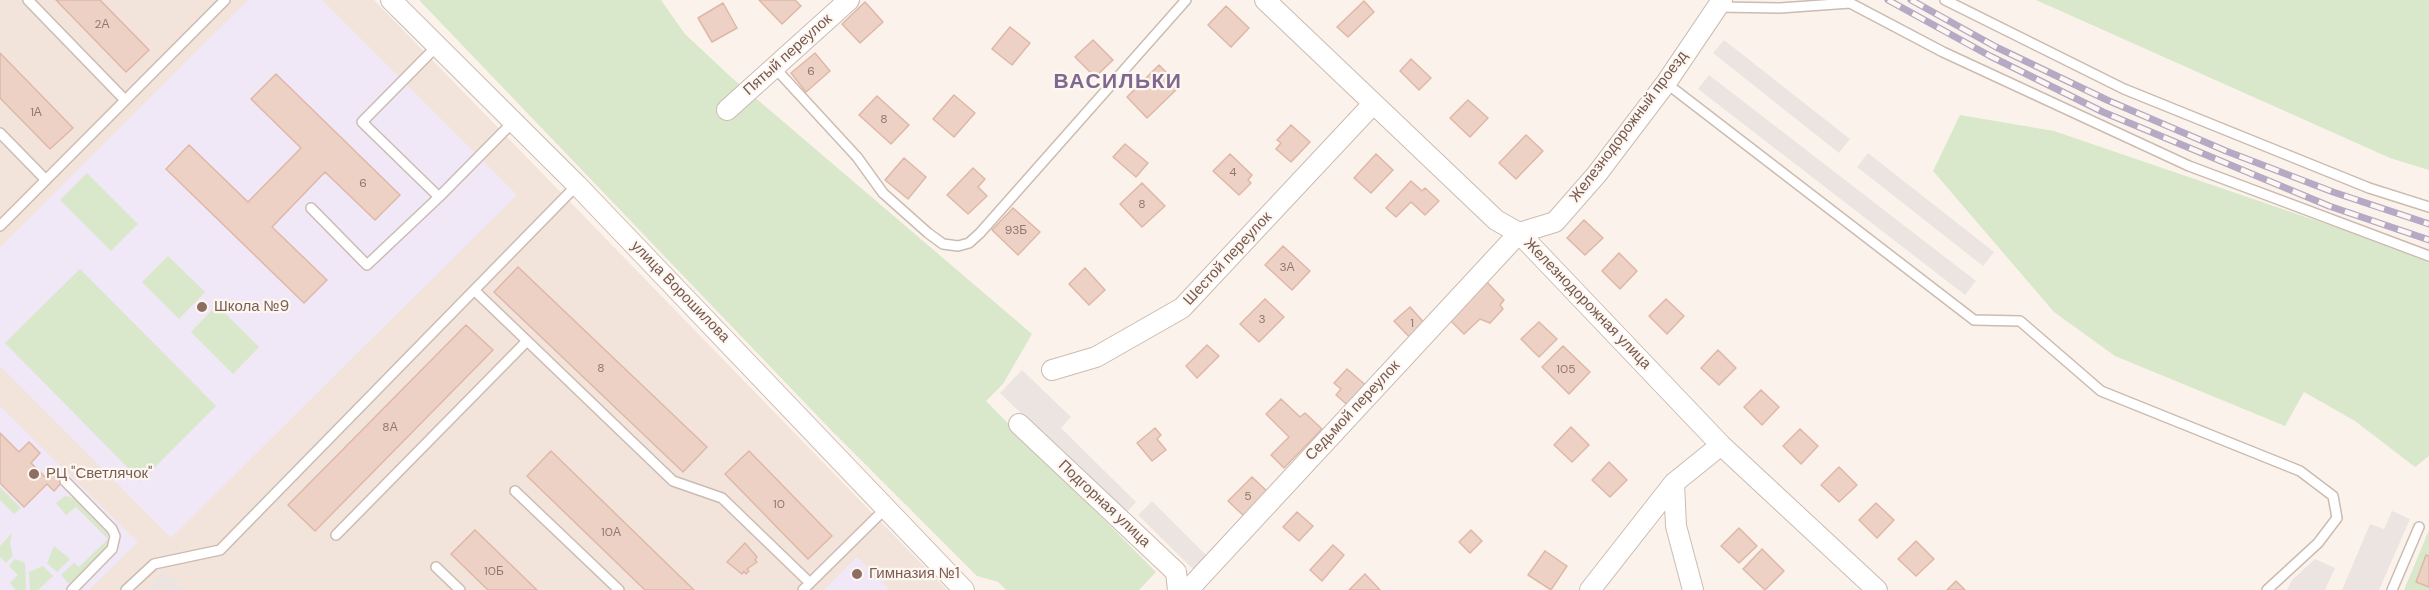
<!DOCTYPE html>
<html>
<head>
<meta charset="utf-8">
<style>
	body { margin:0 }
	canvas { display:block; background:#fbf3eb }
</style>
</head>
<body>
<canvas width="2429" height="590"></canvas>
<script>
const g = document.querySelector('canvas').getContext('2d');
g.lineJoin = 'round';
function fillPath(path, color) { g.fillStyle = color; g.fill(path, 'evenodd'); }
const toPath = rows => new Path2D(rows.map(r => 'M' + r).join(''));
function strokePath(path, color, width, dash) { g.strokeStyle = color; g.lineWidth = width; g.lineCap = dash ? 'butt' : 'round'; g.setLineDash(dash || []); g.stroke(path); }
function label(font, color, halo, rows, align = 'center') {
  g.font = font + ' "DM Sans",sans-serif'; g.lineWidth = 4.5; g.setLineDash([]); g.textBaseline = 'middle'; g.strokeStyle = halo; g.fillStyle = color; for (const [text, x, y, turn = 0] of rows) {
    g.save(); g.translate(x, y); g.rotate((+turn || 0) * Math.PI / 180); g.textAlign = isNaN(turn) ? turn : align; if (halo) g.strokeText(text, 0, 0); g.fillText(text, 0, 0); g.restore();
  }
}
fillPath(toPath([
	[0,0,374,0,947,590,0,590]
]), '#f2e4da');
fillPath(toPath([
	[1724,40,1850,139,1839,153,1713,53],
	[1709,75,1976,281,1965,295,1698,89],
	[1868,153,1994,252,1983,266,1857,167],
	[1022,370,1071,417,1061,428,1136,502,1125,514,1000,393],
	[1152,501,1210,559,1196,572,1138,515],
	[2392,511,2410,519,2379,590,2342,590,2370,524,2384,529],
	[2315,559,2335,568,2325,590,2287,590,2292,580],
	[163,572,186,590,148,590]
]), '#ebe4e0');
fillPath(toPath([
	[248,0,322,0,517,195,171,538,0,366,0,247],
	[0,406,138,542,89,590,0,590],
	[857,557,890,590,824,590]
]), '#f0e7f7');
fillPath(toPath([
	[419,0,661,0,685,34,731,77,1032,334,1003,384,986,401,1156,572,1139,590,1006,590,998,582,977,576,830,429],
	[2036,0,2429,0,2429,170,2390,158],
	[1960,115,2054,131,2429,259,2429,456,2415,467,2355,421,2304,392,2285,426,2115,356,2054,312,1933,171],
	[87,173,138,224,111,251,60,200],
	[168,256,205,292,179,319,142,282],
	[80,269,216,406,141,481,5,343],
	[217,305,259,347,233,374,191,332],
	[0,487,21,508,14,514,0,500],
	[65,496,74,498,107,533,108,539,107,548,69,584,61,575,74,563,79,567,108,539,76,507,66,515,56,503],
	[2429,530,2429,590,2404,590],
	[12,533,10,544,13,556,6,563,0,557,0,546],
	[54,546,70,559,57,572,47,563],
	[15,559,25,563,26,590,16,590,10,583,18,575,9,566],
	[43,566,53,576,38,590,30,590,29,572]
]), '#d9e8ca');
const building = toPath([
	[56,0,100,0,149,50,126,72,56,0],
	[759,0,795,0,801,6,782,24,759,0],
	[1364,1,1374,12,1348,37,1337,27,1364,1],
	[865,2,883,22,860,43,842,24,865,2],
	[723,3,737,28,712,42,698,18,723,3],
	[1226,6,1249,28,1231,47,1208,25,1226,6],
	[1010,27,1030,43,1012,65,992,49,1010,27],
	[1093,40,1113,60,1095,77,1075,57,1093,40],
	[0,53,73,128,50,149,0,98,0,53],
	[815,53,830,71,806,92,791,73,815,53],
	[1411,59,1431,78,1419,90,1400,71,1411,59],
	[1159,65,1180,86,1147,118,1127,97,1159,65],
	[276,74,400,195,375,220,325,172,272,227,327,280,304,303,166,169,189,145,248,202,301,148,251,99,276,74],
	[954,95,975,113,954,137,933,119,954,95],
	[877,96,909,125,891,144,859,115,877,96],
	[1468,100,1488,118,1470,137,1450,118,1468,100],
	[1291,125,1310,142,1291,162,1276,149,1281,143,1277,140,1291,125],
	[1526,135,1543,151,1516,179,1499,163,1526,135],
	[1125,144,1148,163,1136,177,1113,157,1125,144],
	[1230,154,1252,175,1248,180,1251,183,1239,195,1213,171,1230,154],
	[1376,154,1393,170,1371,193,1354,178,1376,154],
	[904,158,926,177,908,199,885,180,904,158],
	[973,168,985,179,978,187,987,196,968,214,947,195,973,168],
	[1411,181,1422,191,1425,188,1439,201,1425,215,1411,202,1396,217,1386,208,1411,181],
	[1142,183,1165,206,1142,227,1120,204,1142,183],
	[1013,208,1040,232,1018,255,992,230,1013,208],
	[1584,220,1603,238,1585,255,1567,238,1584,220],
	[1283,246,1310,271,1292,290,1265,265,1283,246],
	[1619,253,1637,271,1620,289,1602,271,1619,253],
	[518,267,707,447,683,472,494,292,518,267],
	[1085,268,1105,290,1089,305,1069,284,1085,268],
	[1485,280,1504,300,1500,305,1503,309,1490,323,1480,319,1464,334,1449,319,1485,280],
	[1265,299,1284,317,1259,342,1240,324,1265,299],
	[1666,299,1684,316,1667,334,1649,316,1666,299],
	[1410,307,1429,328,1414,342,1394,321,1410,307],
	[1539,322,1557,339,1539,357,1521,339,1539,322],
	[466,325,493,350,315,531,288,505,466,325],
	[1207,345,1219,356,1197,378,1186,366,1207,345],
	[1563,346,1590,372,1569,394,1542,367,1563,346],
	[1718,350,1736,368,1719,385,1701,368,1718,350],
	[1347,369,1369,388,1351,408,1336,395,1341,389,1334,383,1347,369],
	[1761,390,1779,407,1762,425,1744,407,1761,390],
	[1281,399,1300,417,1305,413,1322,429,1284,468,1271,455,1289,437,1266,414,1281,399],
	[1571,427,1589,445,1572,462,1554,445,1571,427],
	[1155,428,1161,435,1157,439,1166,450,1152,461,1137,443,1155,428],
	[1800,429,1818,446,1801,464,1783,446,1800,429],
	[0,433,19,452,29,442,40,453,31,463,45,477,51,471,62,482,54,491,47,484,24,507,0,483,0,433],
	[551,451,694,590,645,590,527,476,551,451],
	[749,451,832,536,808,559,725,474,749,451],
	[1609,462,1627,480,1610,497,1592,480,1609,462],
	[1839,467,1857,485,1839,502,1821,485,1839,467],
	[1252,477,1269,493,1245,517,1228,501,1252,477],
	[1876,503,1894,520,1877,538,1859,520,1876,503],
	[1297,512,1313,526,1299,541,1283,527,1297,512],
	[1739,528,1757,546,1739,563,1721,546,1739,528],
	[475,530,537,590,488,590,451,554,475,530],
	[1471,530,1482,541,1470,553,1459,542,1471,530],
	[1916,541,1934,559,1916,576,1898,559,1916,541],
	[745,543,757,557,755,560,757,562,747,569,749,571,746,574,744,571,742,574,727,562,745,543],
	[1333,545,1344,555,1322,581,1310,570,1333,545],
	[1762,549,1784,571,1765,590,1743,569,1762,549],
	[1545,551,1567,566,1551,590,1528,575,1545,551],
	[2426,555,2429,556,2429,587,2416,582,2426,555],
	[1365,574,1380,590,1349,590,1365,574],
	[1956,581,1965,590,1947,590,1956,581]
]);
fillPath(building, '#eed1c5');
strokePath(building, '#dfb7a7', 1.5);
const lane = toPath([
	[28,0,125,100],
	[1945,0,2124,89,2369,188,2429,207],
	[1718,7,1780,8,1850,3,1943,52,2189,166,2429,256],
	[775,68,857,157,883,193,928,233,943,244,958,246,969,243,980,233,1186,0],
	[1666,83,1974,320,2020,321,2101,391,2300,471,2333,496,2337,518,2318,543,2267,590],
	[0,133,46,180],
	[439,197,513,122],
	[311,208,367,265,439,197,362,122,437,46],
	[0,226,225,0],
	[474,290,673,481,722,498,810,583],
	[65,481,112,529,115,536,112,549,72,590],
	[515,491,619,590],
	[336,535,527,341],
	[436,567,460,590],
	[126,590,154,564,220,550,577,185],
	[803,590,887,507],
	[2392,590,2419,527]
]);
const street = toPath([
	[391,0,577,185,964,590],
	[1265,0,1496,220,1519,233,1721,445,1877,590],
	[727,110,849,0],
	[1052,370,1096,357,1182,308,1373,104],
	[1019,424,1176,572,1178,590],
	[1674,483,1676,526,1693,590],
	[1188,590,1519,233,1555,222,1597,174,1666,83,1722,0],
	[1590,590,1674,483,1721,445]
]);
strokePath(lane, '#ccbbb1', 12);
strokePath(street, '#ccbbb1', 22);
strokePath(lane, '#fff', 9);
strokePath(street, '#fff', 20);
const rail = toPath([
	[1888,0,1990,56,2103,112,2329,206,2429,240],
	[1911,0,1996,47,2107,100,2226,151,2333,192,2429,224]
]);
strokePath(rail, '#b5a9c4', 7);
strokePath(rail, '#fef7f1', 4.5, [14]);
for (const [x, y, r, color] of [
	[202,307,6,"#8d6e63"],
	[34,474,6,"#8d6e63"],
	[857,574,6,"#8d6e63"]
]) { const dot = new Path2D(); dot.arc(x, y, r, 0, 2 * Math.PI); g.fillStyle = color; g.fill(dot); strokePath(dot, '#fef7f1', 2); }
label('12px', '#92776d', null, [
	["2А",102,25],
	["6",811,72],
	["1А",36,113],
	["8",884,120],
	["4",1233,173],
	["6",363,184],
	["8",1142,205],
	["93Б",1016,231],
	["3А",1287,268],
	["3",1262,320],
	["1",1412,324],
	["8",601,369],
	["105",1566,370],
	["8А",390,428],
	["5",1248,497],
	["10",779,505],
	["10А",611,533],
	["10Б",494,572]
]);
label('15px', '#745950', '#fef7f1', [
	["Пятый переулок",788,55,-42],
	["Железнодорожный проезд",1629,127,-53],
	["Шестой переулок",1228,259,-47],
	["улица Ворошилова",680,292,46],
	["Железнодорожная улица",1587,304,46],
	["Седьмой переулок",1353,411,-47],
	["Подгорная улица",1104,504,43]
]);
label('15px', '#785e54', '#fef7f1', [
	["Школа №9",214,307],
	["РЦ \"Светлячок\"",46,474],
	["Гимназия №1",869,574]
], 'left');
g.letterSpacing = '1.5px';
label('bold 21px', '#7e688f', '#fef7f1', [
	["ВАСИЛЬКИ",1118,82]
]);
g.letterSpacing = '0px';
</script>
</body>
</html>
